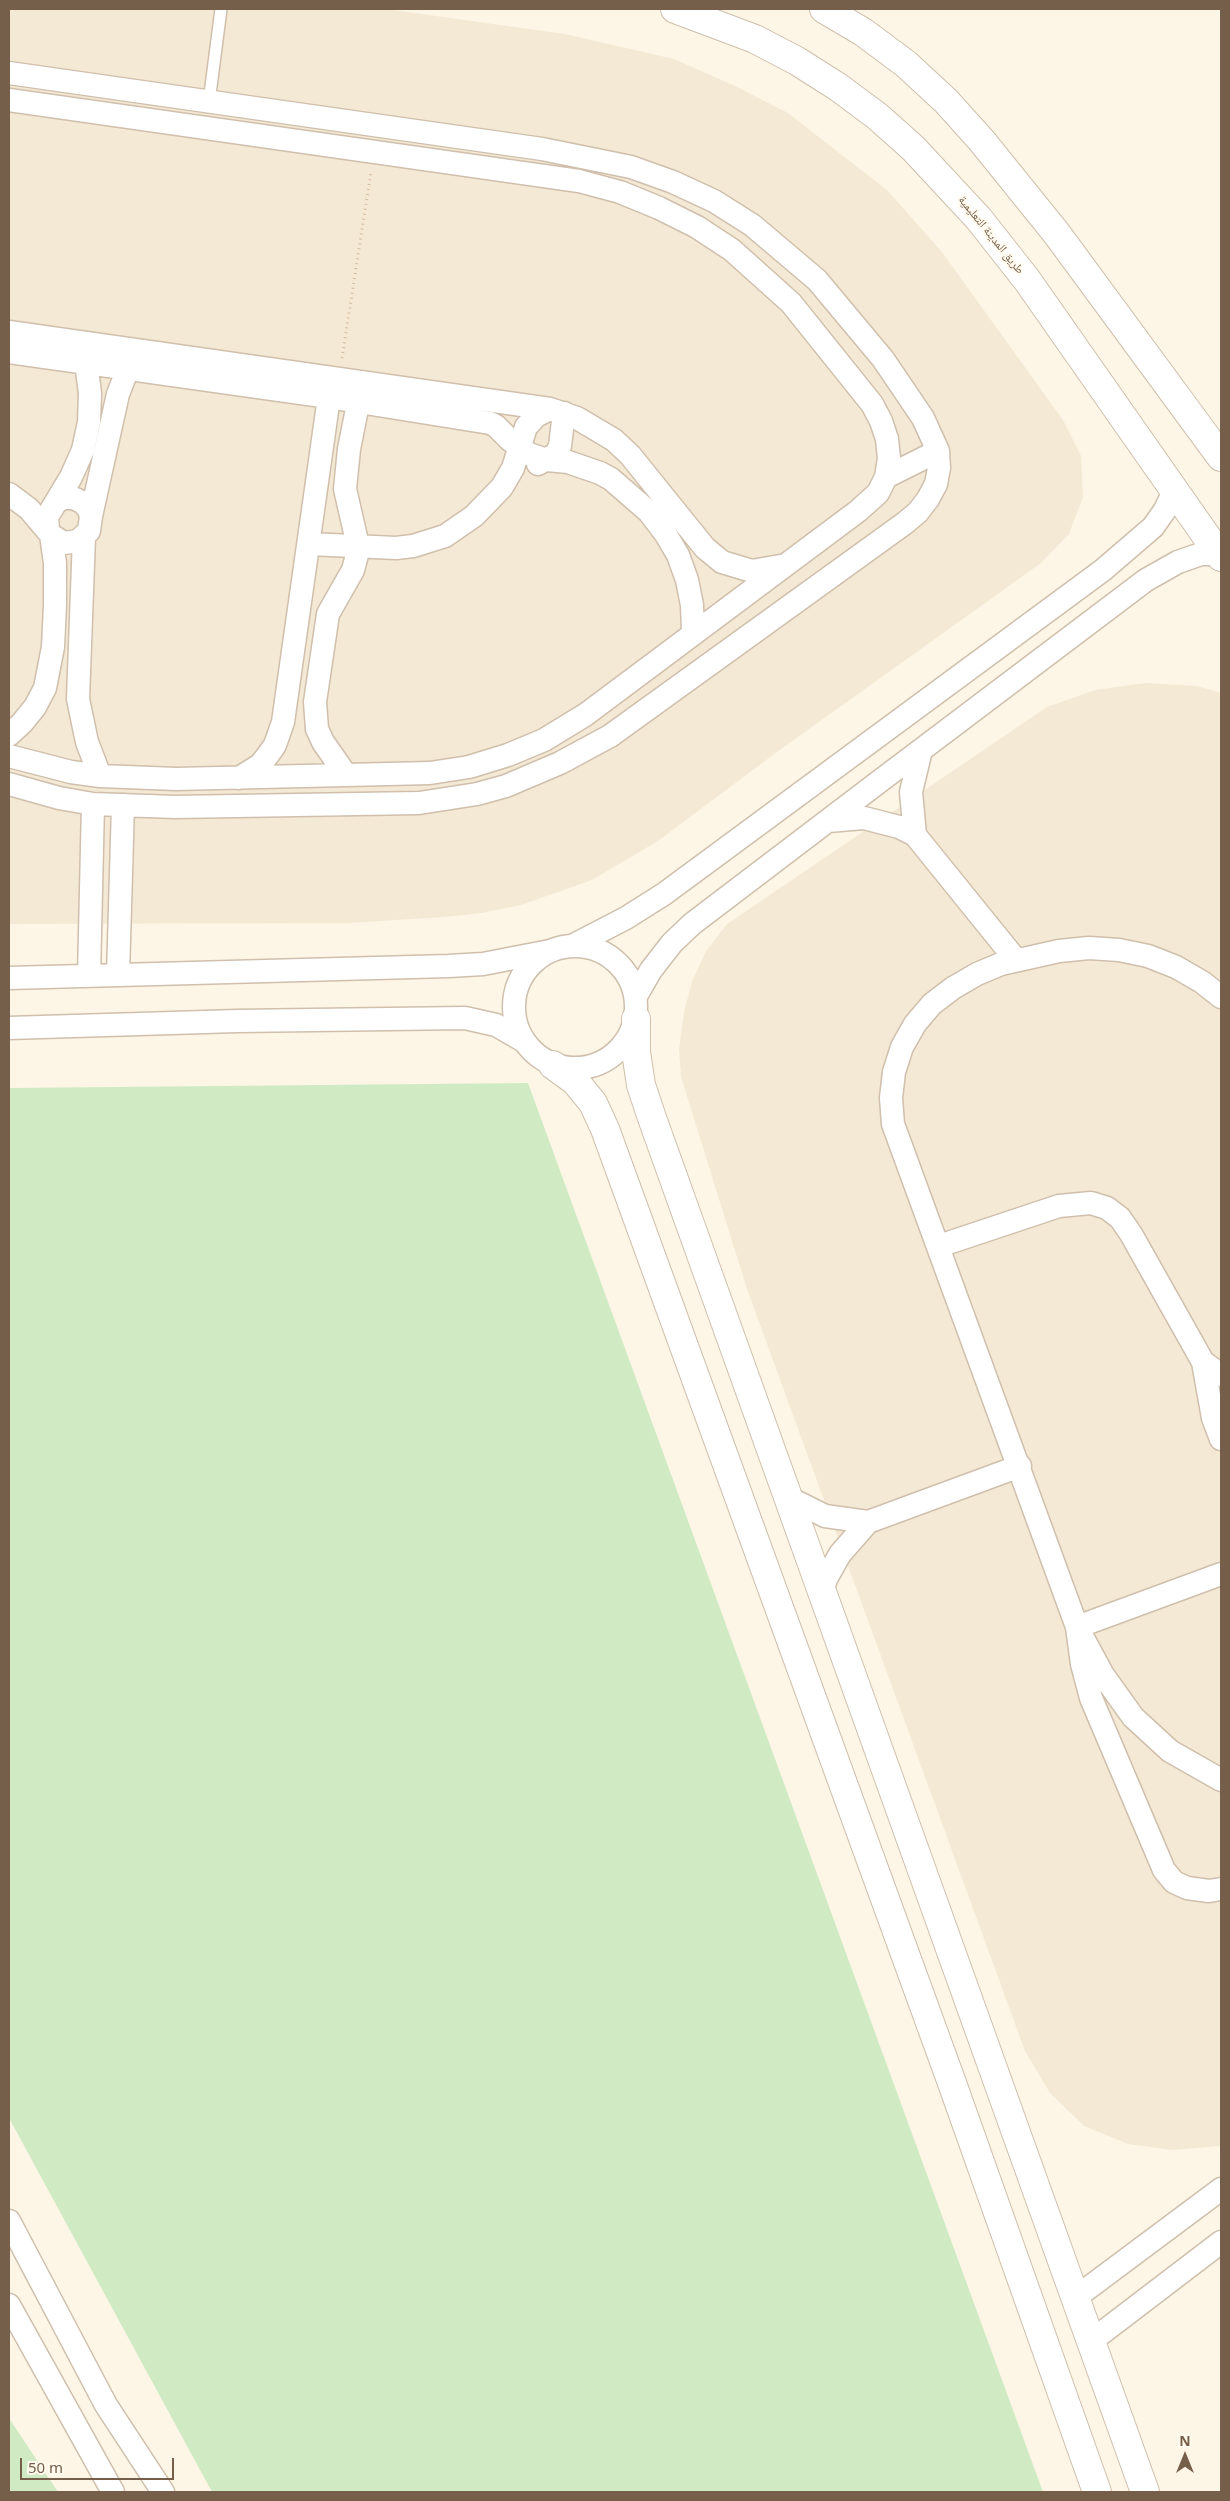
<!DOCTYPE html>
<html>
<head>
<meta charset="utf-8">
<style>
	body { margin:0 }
	#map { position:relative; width:1230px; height:2501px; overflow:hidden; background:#fdf6e6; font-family:"Noto Sans",sans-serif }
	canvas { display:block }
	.frame { position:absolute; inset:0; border:10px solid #765f4a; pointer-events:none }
	.north { position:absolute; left:1160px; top:2431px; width:50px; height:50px; -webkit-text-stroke:4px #fffaed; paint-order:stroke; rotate:0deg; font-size:14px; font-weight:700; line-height:20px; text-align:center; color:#765f4a }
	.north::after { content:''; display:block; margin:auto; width:18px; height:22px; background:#765f4a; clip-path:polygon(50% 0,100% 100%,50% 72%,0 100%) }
	.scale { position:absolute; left:20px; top:2458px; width:154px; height:22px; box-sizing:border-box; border:2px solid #765f4a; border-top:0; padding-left:6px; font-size:15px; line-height:18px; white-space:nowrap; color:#765f4a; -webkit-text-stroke:4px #fffaed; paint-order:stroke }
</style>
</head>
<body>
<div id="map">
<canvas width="1230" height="2501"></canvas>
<div class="frame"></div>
<div class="north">N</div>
<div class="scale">50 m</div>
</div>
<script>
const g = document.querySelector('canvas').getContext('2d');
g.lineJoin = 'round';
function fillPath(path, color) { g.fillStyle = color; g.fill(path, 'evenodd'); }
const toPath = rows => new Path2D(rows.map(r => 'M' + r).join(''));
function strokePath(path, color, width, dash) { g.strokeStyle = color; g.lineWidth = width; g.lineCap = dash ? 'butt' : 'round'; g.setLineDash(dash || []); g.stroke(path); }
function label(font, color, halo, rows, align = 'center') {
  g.font = font + ' "Noto Sans","Noto Naskh Arabic",sans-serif'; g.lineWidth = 4; g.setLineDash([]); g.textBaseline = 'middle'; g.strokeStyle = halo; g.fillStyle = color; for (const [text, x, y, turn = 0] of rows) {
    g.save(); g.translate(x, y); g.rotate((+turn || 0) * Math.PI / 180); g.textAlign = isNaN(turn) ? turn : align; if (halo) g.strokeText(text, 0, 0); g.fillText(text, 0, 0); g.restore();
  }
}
fillPath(toPath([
	[9,9,386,9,565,34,674,59,735,86,788,113,887,190,942,252,1063,420,1081,456,1083,497,1069,534,1041,563,777,752,658,841,592,880,521,905,482,913,445,917,348,923,9,924],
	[1146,683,1197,686,1221,693,1221,2146,1172,2150,1128,2144,1084,2126,1050,2093,1025,2051,747,1289,681,1077,679,1049,684,1012,692,982,706,951,727,924,1047,707,1095,690]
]), '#f4e9d4');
fillPath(toPath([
	[528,1083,1043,2492,212,2492,9,2118,9,1088],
	[9,2418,58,2492,9,2492]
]), '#d0ebc4');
const service = toPath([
	[209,102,221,9]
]);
const minor = toPath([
	[9,73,542,149,631,167,673,182,714,201,752,225,817,280,883,359,923,418,938,451,939,468,936,484,928,499,918,512,905,523,610,736,560,763,506,786,477,794,419,803,175,807,93,804,59,798,9,784],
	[9,100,579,181,620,192,659,208,697,227,732,250,791,303,872,404,881,421,887,439,889,458,886,477,878,493,858,511,585,715,544,740,508,755,469,767,430,773,176,779,100,776,71,772,9,756],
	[9,332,550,409,577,418,614,440,630,455,705,548,722,562,752,571,780,566],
	[9,352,329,397,490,423,496,426,510,440,529,454,547,460,568,462,600,473,611,479,649,512,665,533,678,555,687,580,692,605,693,633],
	[538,464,556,454,560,446,564,413],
	[886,477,938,451],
	[9,494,29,509,51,535,64,543,78,541,89,531,91,516,88,508,82,502,73,498,64,498,56,502,47,517,48,529],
	[56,502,71,477,83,450,89,422,90,393,86,363,81,352],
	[91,516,118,394,133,356],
	[84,537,78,699,87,742,100,776],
	[309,544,396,548,413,546,445,536,474,516,502,487,513,468,526,427,536,416,550,409],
	[9,735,22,723,35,707,45,688,53,647,55,605,55,563,51,535],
	[346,775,323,742,317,729,315,702,328,614,353,570,357,555,356,537,345,489,349,449,361,389],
	[239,778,260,765,268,755,275,745,283,722,331,383],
	[828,821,864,818,899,827,915,835,1016,960],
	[915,835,911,792,921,750],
	'514 1007a61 61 0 1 1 122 0a61 61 0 1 1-122 0Z',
	[572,946,626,918,664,894,1103,570,1153,527,1165,510,1174,491],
	[118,975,123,805],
	[89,976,93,804],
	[9,978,449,966,483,964,550,951],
	[636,996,651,970,672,943,692,924,880,781,1146,580,1178,562,1201,554,1219,554],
	[1221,997,1202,982,1176,967,1148,956,1119,950,1089,948,1059,951,1001,964,977,974,953,988,932,1004,915,1024,902,1047,894,1072,891,1098,893,1124,1077,1627,1103,1675,1133,1717,1170,1751,1221,1780],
	[9,1028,237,1021,465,1018,496,1025,522,1040],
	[939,1246,1059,1206,1091,1203,1107,1208,1120,1218,1131,1234,1203,1362],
	[1221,1375,1203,1362,1213,1418,1221,1439],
	[787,1497,825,1516,868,1522,1020,1466],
	[1221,1574,1077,1627,1082,1664,1091,1698,1164,1870,1174,1882,1187,1888,1209,1891,1221,1889],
	[822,1592,826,1579,840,1554,868,1522],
	[9,2221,106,2405,163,2492],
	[1075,2298,1221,2189],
	[9,2305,113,2492],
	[1090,2342,1221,2242]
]);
const tertiary = toPath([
	[675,9,755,39,797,61,838,87,877,116,913,148,979,219,1027,280,1221,557],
	[824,9,863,32,906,64,946,101,982,141,1057,234,1221,457],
	[636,1019,636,1052,641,1085,652,1118,1145,2492],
	[553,1065,575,1081,593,1103,605,1129,952,2083,1097,2492]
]);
strokePath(service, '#cfbfac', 14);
strokePath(minor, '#cfbfac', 25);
strokePath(tertiary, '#cfbfac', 30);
strokePath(toPath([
	[342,358,371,172]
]), '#d7bba0', 3, [1, 4]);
strokePath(service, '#fff', 11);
strokePath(minor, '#fff', 22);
strokePath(tertiary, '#fff', 28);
label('12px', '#765f4a', '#fffaed', [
	["طريق المدينة التعليمية",991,235,51]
]);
</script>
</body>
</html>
